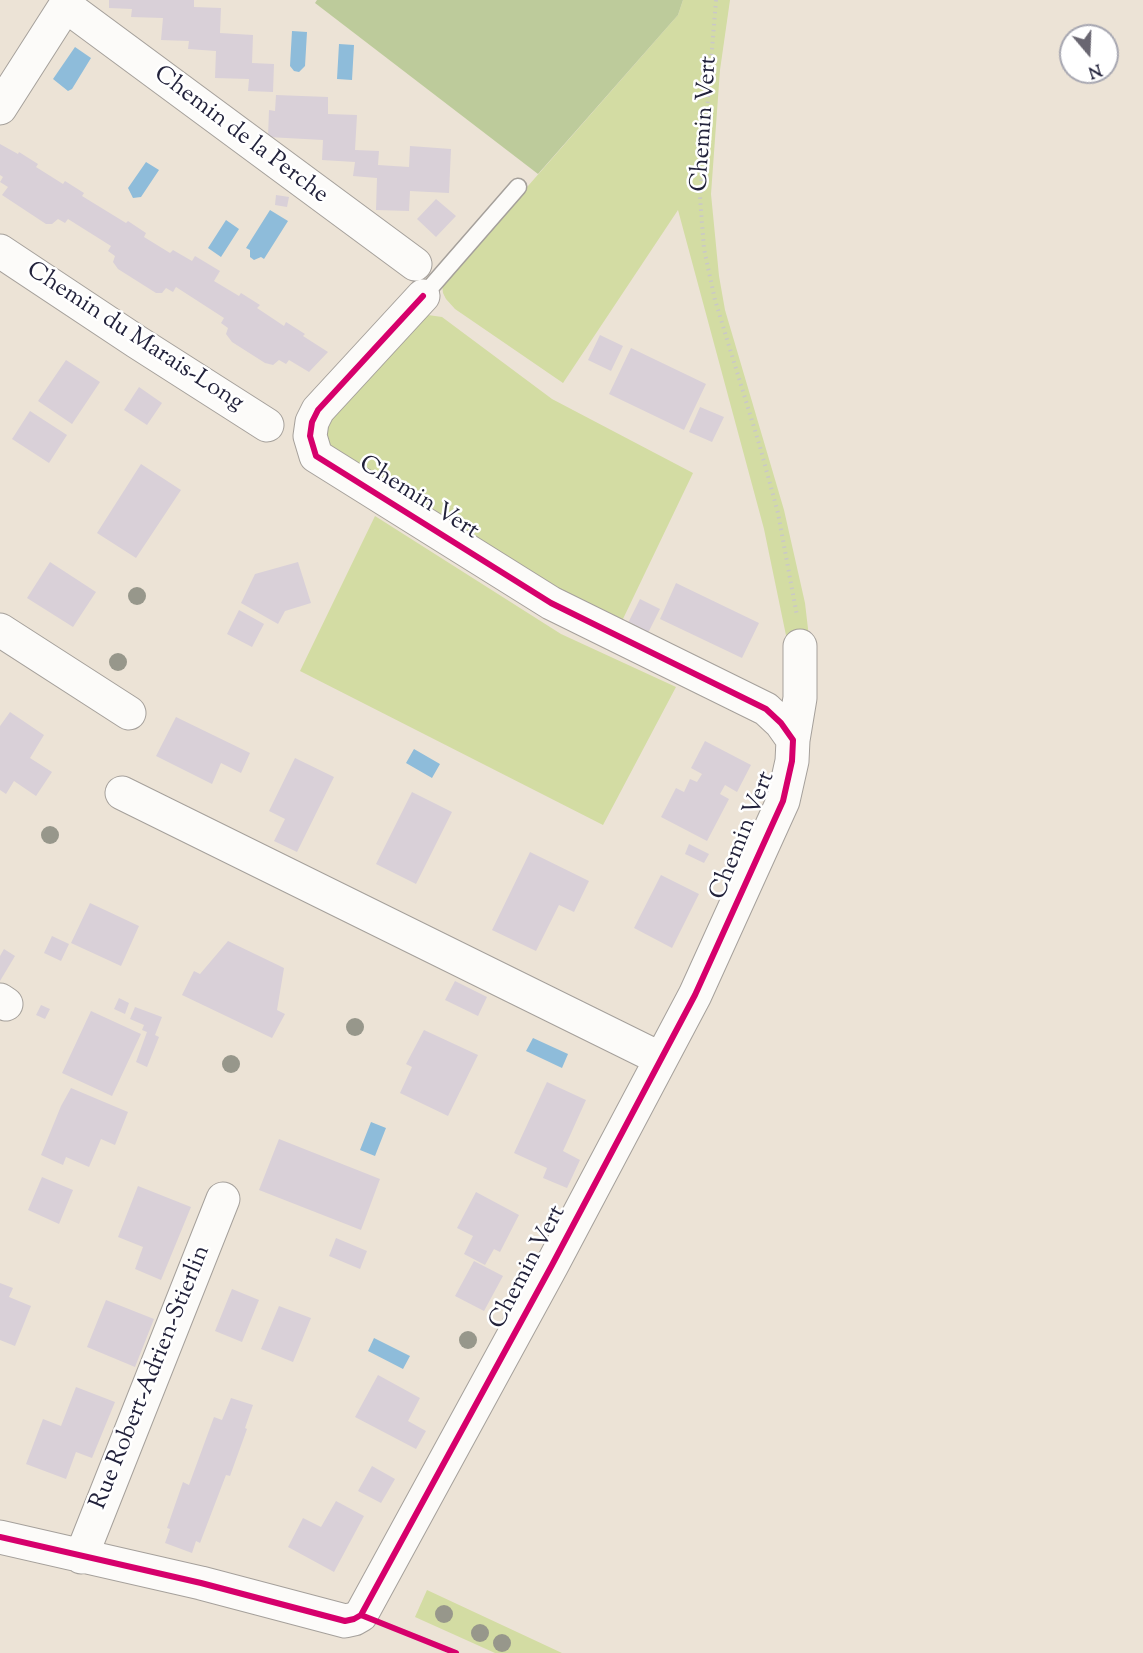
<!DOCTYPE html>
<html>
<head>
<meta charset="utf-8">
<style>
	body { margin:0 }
	#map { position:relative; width:1143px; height:1653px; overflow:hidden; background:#ece3d6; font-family:"Sorts Mill Goudy",serif }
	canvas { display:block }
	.north { position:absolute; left:1059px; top:24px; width:60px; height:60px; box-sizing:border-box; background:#fff; border:2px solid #a7a7b1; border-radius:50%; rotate:161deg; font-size:16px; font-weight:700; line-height:24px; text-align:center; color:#22223b }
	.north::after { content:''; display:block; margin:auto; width:21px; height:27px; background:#696671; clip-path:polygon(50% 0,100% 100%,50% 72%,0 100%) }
</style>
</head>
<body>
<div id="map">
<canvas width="1143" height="1653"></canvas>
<div class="north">N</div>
</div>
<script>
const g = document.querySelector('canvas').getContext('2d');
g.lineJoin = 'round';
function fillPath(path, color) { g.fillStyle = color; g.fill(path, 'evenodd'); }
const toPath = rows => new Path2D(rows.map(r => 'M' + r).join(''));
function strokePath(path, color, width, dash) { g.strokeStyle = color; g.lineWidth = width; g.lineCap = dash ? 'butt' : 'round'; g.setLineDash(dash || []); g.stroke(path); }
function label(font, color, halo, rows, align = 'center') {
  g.font = font + ' "Sorts Mill Goudy",serif'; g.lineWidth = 5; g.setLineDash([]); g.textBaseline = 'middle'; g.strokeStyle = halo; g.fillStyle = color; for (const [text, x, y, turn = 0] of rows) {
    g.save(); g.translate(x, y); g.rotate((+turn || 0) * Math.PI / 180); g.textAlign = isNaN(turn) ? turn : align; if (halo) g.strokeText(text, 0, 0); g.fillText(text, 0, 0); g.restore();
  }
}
fillPath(toPath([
	[683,0,730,0,720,70,711,194,719,276,725,310,784,510,805,603,810,646,788,645,764,529,678,210,563,383,455,309,446,299,443,293,442,284,678,15],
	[428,315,442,317,552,399,693,473,622,621,551,590,326,445,323,420,410,321],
	[375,516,561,634,676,687,603,825,300,671],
	[427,1590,562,1653,495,1653,415,1617]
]), '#d3dca3');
fillPath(toPath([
	[317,0,683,0,678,15,538,174,315,3]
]), '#bdcb9b');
fillPath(toPath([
	[292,31,307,32,305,66,299,72,294,71,290,66],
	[339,44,354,45,352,80,337,79],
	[75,47,91,58,72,89,68,91,53,79],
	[146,162,159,170,141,197,133,198,128,188],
	[270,210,288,221,264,259,261,257,254,260,250,257,250,250,246,248],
	[226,220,239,229,221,257,208,248],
	[414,749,440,764,432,778,406,763],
	[533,1038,568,1054,562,1068,526,1051],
	[371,1122,386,1128,375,1156,360,1150],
	[374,1338,410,1356,403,1369,368,1351]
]), '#8ebcda');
fillPath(toPath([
	[109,0,194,0,194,7,221,8,220,33,253,35,252,63,274,64,273,92,248,91,249,79,215,78,216,51,188,49,189,41,161,40,163,18,131,17,132,9,109,8],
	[276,95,328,97,328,114,357,115,355,150,379,151,378,165,409,167,410,146,451,149,449,193,410,191,409,211,376,210,377,178,353,176,355,162,322,160,323,140,268,137,269,110,275,111],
	[0,144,18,154,19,152,38,164,36,167,63,184,65,181,84,193,82,196,126,223,128,221,146,233,144,237,170,253,173,250,192,261,195,256,220,271,214,281,239,296,241,293,260,305,257,308,284,326,286,322,305,334,303,336,328,352,309,372,289,360,286,364,279,360,273,365,265,363,232,342,226,334,228,328,221,323,224,318,176,287,173,292,166,288,162,293,156,293,118,269,113,262,115,256,108,251,111,246,68,219,65,223,58,219,52,224,46,224,2,195,8,187,0,182,3,177,0,175],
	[276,195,289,197,287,207,275,205],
	[436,199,456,216,436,237,417,219],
	[600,335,623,346,611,371,588,360],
	[631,348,706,384,684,430,609,394],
	[66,360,100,382,72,424,38,401],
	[139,387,162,403,147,425,124,410],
	[700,407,724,417,712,442,689,432],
	[30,411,67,435,49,463,12,439],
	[141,464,181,490,136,558,97,533],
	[50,562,96,592,73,627,27,598],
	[298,562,311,603,285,611,278,624,241,603,255,574],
	[676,583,759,623,742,658,660,619],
	[640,599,660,609,648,633,628,623],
	[239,610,264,624,252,647,227,634],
	[10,712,44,735,30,758,52,772,36,796,14,781,6,794,0,790,0,726],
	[176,717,250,753,241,773,221,763,212,784,156,756],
	[705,741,751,765,737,792,725,785,720,794,729,799,707,841,661,817,676,788,684,792,690,779,697,782,702,774,691,768],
	[295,758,334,777,297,852,274,841,285,819,269,811],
	[412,792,452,812,416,884,376,864],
	[689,844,709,854,704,863,685,854],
	[530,852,589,881,574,912,559,905,536,951,492,930],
	[661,875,699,894,672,948,634,928],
	[90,903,139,926,121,966,71,943],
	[52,936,69,944,61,961,44,953],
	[228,941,284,968,277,1010,285,1014,272,1038,182,995,194,971,200,974],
	[4,949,15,956,0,981,0,956],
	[455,981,487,997,478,1016,445,1000],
	[119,998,129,1003,125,1014,114,1009],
	[41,1005,50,1009,45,1019,36,1015],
	[135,1007,162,1017,155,1035,159,1037,147,1067,136,1062,147,1032,142,1030,144,1025,130,1019],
	[91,1011,141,1034,112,1096,62,1073],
	[424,1030,478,1055,448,1116,400,1093,412,1067,406,1064],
	[547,1082,586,1100,563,1151,580,1160,567,1188,543,1178,547,1168,514,1153],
	[71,1088,128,1112,115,1145,101,1139,89,1167,66,1157,63,1165,41,1155,61,1106],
	[279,1139,380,1179,361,1230,259,1190],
	[42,1177,73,1190,59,1224,28,1210],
	[138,1186,191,1207,161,1280,135,1269,143,1247,118,1237],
	[476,1192,519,1215,500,1252,494,1249,485,1265,464,1254,473,1236,457,1228],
	[336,1238,367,1251,360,1269,329,1256],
	[474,1261,503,1276,484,1311,455,1296],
	[0,1283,13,1288,9,1297,31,1306,15,1346,0,1340],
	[232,1289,259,1300,242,1342,215,1331],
	[106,1300,154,1319,135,1367,87,1347],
	[279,1306,311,1318,293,1362,261,1349],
	[378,1375,420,1398,408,1421,426,1431,416,1449,355,1417],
	[76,1387,115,1402,92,1458,76,1452,66,1479,26,1464,43,1419,61,1426],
	[231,1398,253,1405,245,1428,247,1429,230,1476,226,1475,200,1543,196,1541,192,1553,165,1543,170,1529,167,1528,183,1482,189,1485,214,1417,222,1420],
	[372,1466,395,1479,381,1503,358,1491],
	[336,1501,364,1516,334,1572,288,1547,303,1518,321,1527]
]), '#d9d0d8');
const service = toPath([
	[423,296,518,187]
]);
const minor = toPath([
	[66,6,415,264],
	[0,108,69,0],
	[0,251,137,342,267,425],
	[0,630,129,713],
	[793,740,800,698,800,646],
	[122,793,661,1059],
	[0,1000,6,1004],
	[0,1537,201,1583,345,1621,354,1619,361,1615,552,1265,695,995,783,801,792,761,793,740,781,723,766,709,551,603,316,456,310,436,312,422,318,410,423,296],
	[81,1557,223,1199]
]);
strokePath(service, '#a5a09b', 19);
strokePath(minor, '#a5a09b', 35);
strokePath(toPath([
	[716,0,700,197,704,249,715,300,760,447,778,513,797,616]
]), '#cac8c7', 4, [1.5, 4.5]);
strokePath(service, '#fcfbf9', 16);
strokePath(minor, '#fcfbf9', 33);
strokePath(toPath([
	[0,1537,201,1583,345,1621,354,1619,361,1615,552,1265,695,995,783,801,792,761,793,740,781,723,766,709,551,603,316,456,310,436,312,422,318,410,423,296],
	[361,1615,456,1653]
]), '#d6006c', 6);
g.fillStyle = '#97978b';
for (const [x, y] of [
	[137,596],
	[118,662],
	[50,835],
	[355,1027],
	[231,1064],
	[468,1340],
	[444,1614],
	[480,1633],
	[502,1643]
]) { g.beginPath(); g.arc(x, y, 9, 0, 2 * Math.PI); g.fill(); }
label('24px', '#22223b', '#fff', [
	["Chemin Vert",706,124,-86],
	["Chemin de la Perche",240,136,37],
	["Chemin du Marais-Long",134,338,33],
	["Chemin Vert",418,499,32],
	["Chemin Vert",744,836,-68],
	["Chemin Vert",529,1268,-62],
	["Rue Robert-Adrien-Stierlin",152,1378,-68]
]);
</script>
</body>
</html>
